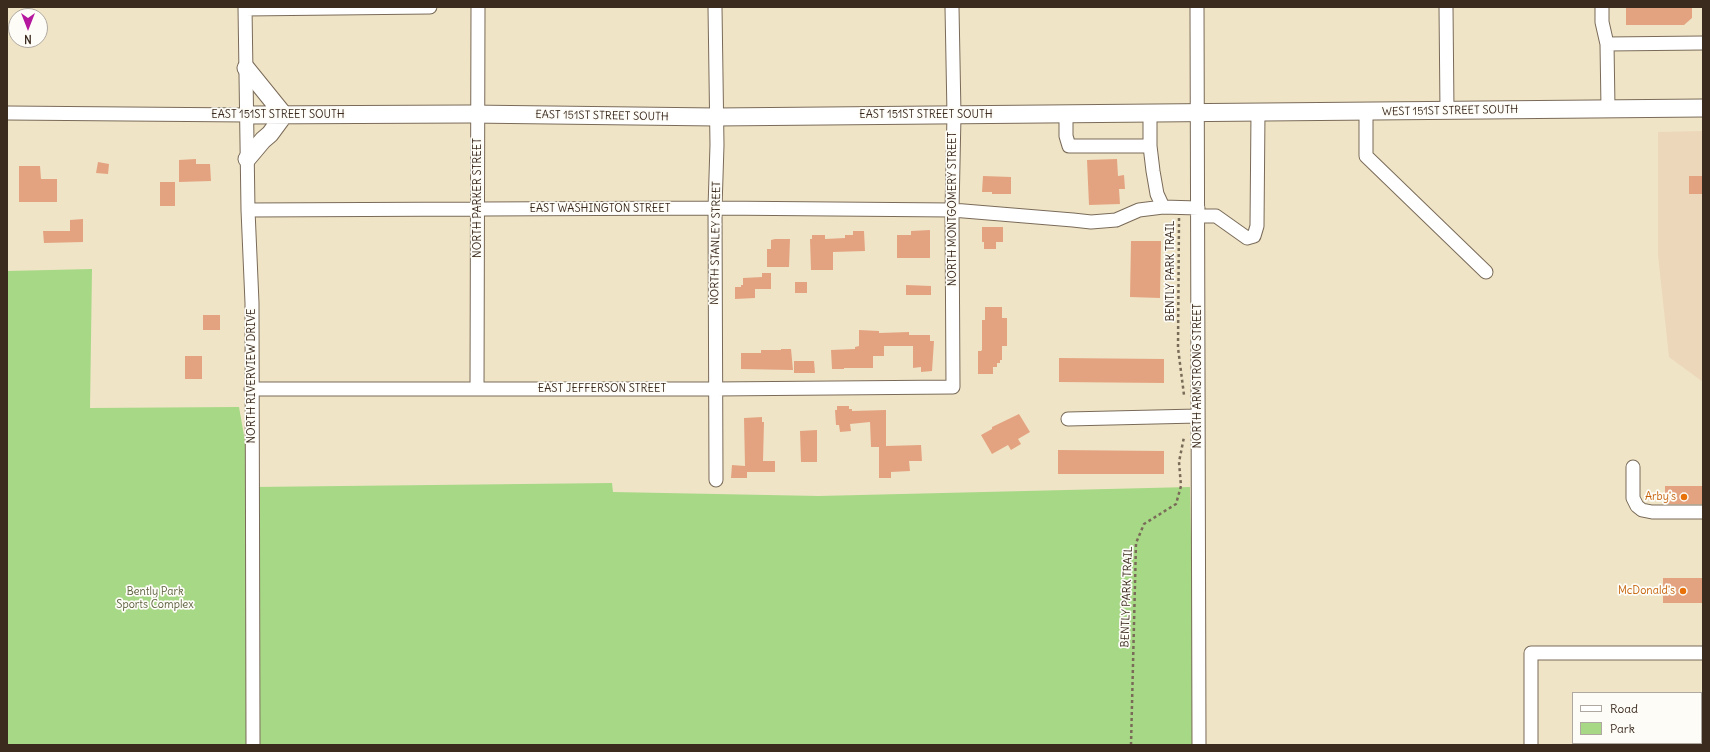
<!DOCTYPE html>
<html>
<head>
<meta charset="utf-8">
<style>
	body { margin:0 }
	#map { position:relative; width:1710px; height:752px; overflow:hidden; background:#efe4c6; font-family:Delius,sans-serif }
	canvas { display:block }
	.frame { position:absolute; inset:0; border:8px solid #3b2a1e; pointer-events:none }
	.legend { position:absolute; left:1572px; top:692px; width:130px; height:52px; box-sizing:border-box; background:#fdfcf7; border:1px solid #afa8a0; margin:0; padding:5px 7px; list-style:none; font-size:12px; color:#3b2a1e }
	.legend li { display:flex; align-items:center; gap:8px; height:20px }
	.legend b { width:20px; border:1px solid #afa8a0 }
	.north { position:absolute; left:8px; top:8px; width:40px; height:40px; box-sizing:border-box; background:#fdfcf7; border:1px solid #afa8a0; border-radius:50%; rotate:180deg; font-size:11px; font-weight:700; line-height:16px; text-align:center; color:#3b2a1e }
	.north::after { content:''; display:block; margin:auto; width:14px; height:18px; background:#b5179e; clip-path:polygon(50% 0,100% 100%,50% 72%,0 100%) }
</style>
</head>
<body>
<div id="map">
<canvas width="1710" height="752"></canvas>
<div class="frame"></div>
<ul class="legend">
<li><b style="height:5px;background:#fff"></b>Road</li>
<li><b style="height:11px;background:#a7d886"></b>Park</li>
</ul>
<div class="north">N</div>
</div>
<script>
const g = document.querySelector('canvas').getContext('2d');
g.lineJoin = 'round';
function fillPath(path, color) { g.fillStyle = color; g.fill(path, 'evenodd'); }
const toPath = rows => new Path2D(rows.map(r => 'M' + r).join(''));
function strokePath(path, color, width, dash) { g.strokeStyle = color; g.lineWidth = width; g.lineCap = dash ? 'butt' : 'round'; g.setLineDash(dash || []); g.stroke(path); }
function label(font, color, halo, rows, align = 'center') {
  g.font = font + ' Delius,sans-serif'; g.lineWidth = 3.5; g.setLineDash([]); g.textBaseline = 'middle'; g.strokeStyle = halo; g.fillStyle = color; for (const [text, x, y, turn = 0] of rows) {
    g.save(); g.translate(x, y); g.rotate((+turn || 0) * Math.PI / 180); g.textAlign = isNaN(turn) ? turn : align; if (halo) g.strokeText(text, 0, 0); g.fillText(text, 0, 0); g.restore();
  }
}
fillPath(toPath([
	[1703,131,1703,382,1669,357,1658,255,1658,132]
]), '#edd7bb');
fillPath(toPath([
	[92,269,90,408,239,407,253,487,612,483,613,492,819,496,1190,487,1195,745,7,745,7,271]
]), '#a7d886');
fillPath(toPath([
	[1626,7,1692,7,1692,18,1684,25,1626,25],
	[196,159,196,164,210,164,211,181,179,182,179,160],
	[1117,159,1118,176,1124,175,1125,189,1119,189,1120,204,1089,205,1087,160],
	[98,162,109,164,108,174,96,173],
	[19,166,40,166,41,179,57,179,57,202,19,202],
	[983,176,1011,177,1011,194,992,194,992,192,982,192],
	[1689,176,1703,176,1703,194,1689,194],
	[160,182,175,182,175,206,160,206],
	[83,219,83,242,44,243,43,231,70,231,70,220],
	[982,227,1003,227,1003,242,996,242,996,249,984,249,984,242,982,242],
	[930,230,930,258,897,258,897,235,911,235,911,231],
	[853,231,864,231,865,251,833,252,833,270,811,270,810,239,812,239,812,235,825,235,825,239,845,238,845,235,853,235],
	[775,239,790,239,789,267,767,267,767,249,771,249,771,240],
	[1131,241,1161,241,1160,298,1130,297],
	[762,273,771,273,771,289,755,289,755,298,735,299,735,287,741,287,741,285,743,285,743,278,762,277],
	[795,282,807,282,807,293,795,293],
	[906,285,931,286,931,295,906,295],
	[985,307,1002,307,1002,318,1007,318,1007,346,1002,346,1002,360,1000,360,1000,363,997,363,997,367,993,367,993,374,978,374,978,351,981,351,982,350,982,320,985,320],
	[203,315,220,315,220,330,203,330],
	[859,330,879,331,879,333,909,332,909,335,930,335,930,341,934,341,932,371,921,372,921,367,913,368,913,346,884,346,884,356,873,356,873,368,844,368,844,369,832,369,831,350,855,349,855,347,859,346],
	[781,349,791,349,793,370,741,369,741,353,761,353,761,350,781,350],
	[185,356,202,356,202,379,185,379],
	[1059,358,1164,359,1164,383,1059,382],
	[794,361,814,361,815,373,794,373],
	[837,406,849,406,849,409,852,409,852,411,886,410,886,446,921,445,922,461,909,461,910,471,891,472,891,478,879,478,879,447,871,447,870,422,850,424,851,431,840,432,839,425,836,425,835,410,837,410],
	[1019,414,1030,432,1018,439,1021,444,1011,450,1008,445,992,454,981,435,992,429,992,427],
	[762,417,762,422,764,422,763,461,775,461,775,472,747,472,747,478,731,478,732,465,745,466,744,418],
	[817,430,817,462,801,462,800,431],
	[1058,450,1164,451,1164,474,1058,474],
	[1665,486,1702,486,1702,504,1665,504],
	[1663,578,1703,578,1703,603,1663,603]
]), '#e4a380');
const minor = toPath([
	[245,7,248,210,252,303,253,745],
	[715,7,717,145,715,208,716,480],
	[1197,7,1199,745],
	[1446,7,1447,111],
	[1602,7,1602,22,1607,44,1608,108],
	[245,9,430,7],
	[1607,44,1703,43],
	[1366,112,1366,156,1486,272],
	[7,113,247,115],
	[1066,113,1066,136,1069,146,1150,146],
	[1150,113,1150,146,1153,171,1157,194,1163,207],
	[248,210,715,208,952,210,1073,220,1091,222,1116,220,1139,210,1163,207,1198,208],
	[1198,216,1216,216,1247,238,1254,236,1257,226,1258,112],
	[251,389,715,389,953,387,952,210,954,115,952,7],
	[477,389,478,7],
	[1068,419,1198,416],
	[1633,467,1633,498,1637,506,1642,510,1652,512,1703,512],
	[1531,745,1531,653,1703,653]
]);
const major = toPath([
	[246,68,284,115],
	[247,115,469,114,716,117,1703,108],
	[247,159,263,140,270,134,284,115]
]);
strokePath(minor, '#7a6b59', 15);
strokePath(major, '#7a6b59', 19);
strokePath(toPath([
	[1179,218,1178,348,1184,395],
	[1131,745,1136,543,1144,524,1176,504,1181,486,1179,462,1184,437]
]), '#7a6b59', 2.5, [3, 3]);
strokePath(minor, '#fff', 13);
strokePath(major, '#fff', 17);
for (const [x, y, r, color] of [
	[1684,497,4,"#e8710a"],
	[1683,591,4,"#e8710a"]
]) { const dot = new Path2D(); dot.arc(x, y, r, 0, 2 * Math.PI); g.fillStyle = color; g.fill(dot); strokePath(dot, '#fdfcf7', 1.5); }
label('11px', '#3b2a1e', '#fdfcf7', [
	["WEST 151ST STREET SOUTH",1450,111,-1],
	["EAST 151ST STREET SOUTH",278,115],
	["EAST 151ST STREET SOUTH",926,115],
	["EAST 151ST STREET SOUTH",602,116,1],
	["NORTH PARKER STREET",478,198,-90],
	["EAST WASHINGTON STREET",600,209],
	["NORTH MONTGOMERY STREET",953,209,-90],
	["NORTH STANLEY STREET",716,243,-89],
	["BENTLY PARK TRAIL",1171,271,-90],
	["NORTH RIVERVIEW DRIVE",252,376,-90],
	["NORTH ARMSTRONG STREET",1198,376,-90],
	["EAST JEFFERSON STREET",602,389],
	["BENTLY PARK TRAIL",1127,597,-88]
]);
label('11px', '#c56008', '#fdfcf7', [
	["Arby's",1676,497],
	["McDonald's",1675,591]
], 'right');
label('11px', '#5b5e3d', '#fdfcf7', [
	["Bently Park",155,592],
	["Sports Complex",155,605]
]);
</script>
</body>
</html>
